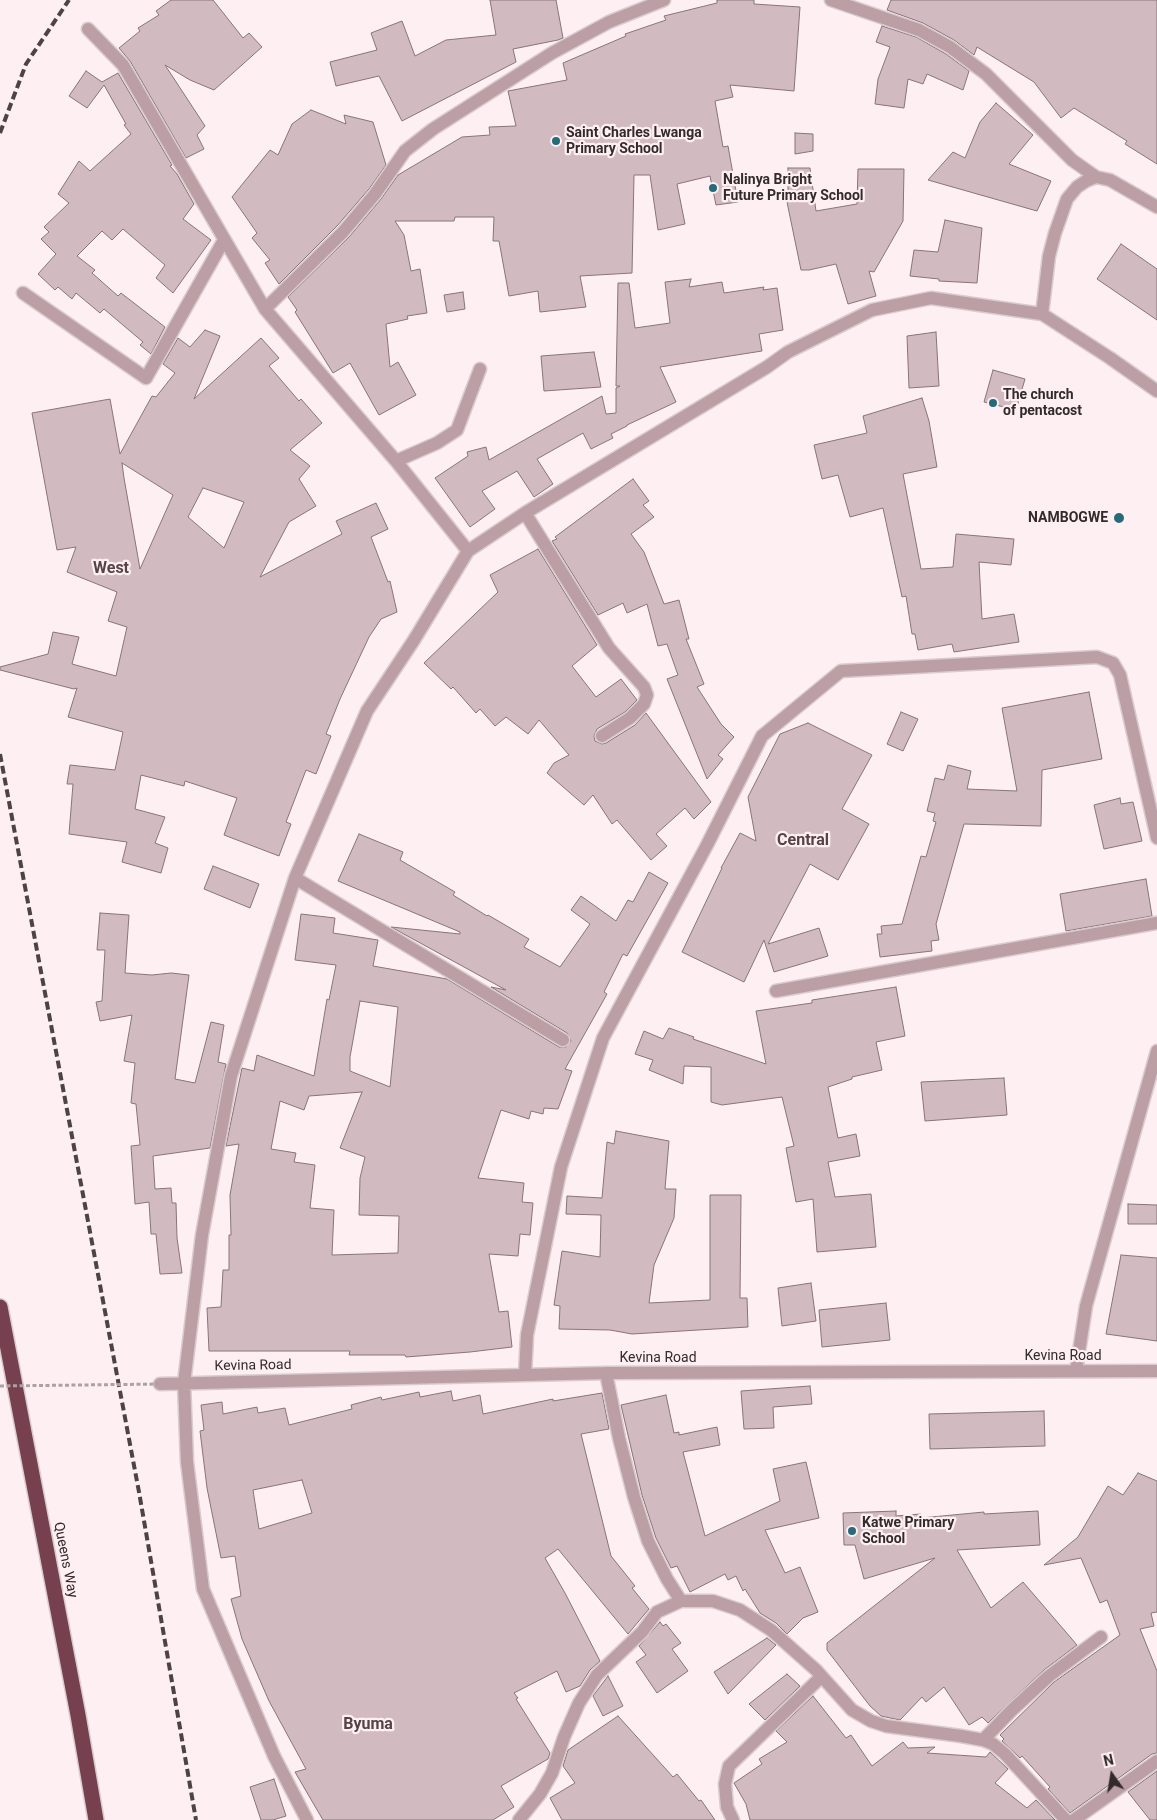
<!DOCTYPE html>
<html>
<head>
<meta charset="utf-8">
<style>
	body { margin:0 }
	#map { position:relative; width:1157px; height:1820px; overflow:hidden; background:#fdeff2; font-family:Roboto,sans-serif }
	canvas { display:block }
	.north { position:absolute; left:1087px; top:1750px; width:50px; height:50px; -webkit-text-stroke:4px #fdeff2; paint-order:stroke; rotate:347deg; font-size:14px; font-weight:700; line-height:20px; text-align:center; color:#332a2c }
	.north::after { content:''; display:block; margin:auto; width:18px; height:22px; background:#332a2c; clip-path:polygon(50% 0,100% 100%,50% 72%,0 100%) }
</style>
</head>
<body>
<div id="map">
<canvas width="1157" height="1820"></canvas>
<div class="north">N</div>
</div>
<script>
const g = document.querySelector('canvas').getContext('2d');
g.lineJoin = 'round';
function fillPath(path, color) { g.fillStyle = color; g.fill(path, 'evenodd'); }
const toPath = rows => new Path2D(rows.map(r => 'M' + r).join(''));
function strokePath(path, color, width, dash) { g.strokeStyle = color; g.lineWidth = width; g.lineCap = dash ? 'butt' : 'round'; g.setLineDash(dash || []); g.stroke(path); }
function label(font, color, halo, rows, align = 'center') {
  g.font = font + ' Roboto,sans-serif'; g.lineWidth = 4.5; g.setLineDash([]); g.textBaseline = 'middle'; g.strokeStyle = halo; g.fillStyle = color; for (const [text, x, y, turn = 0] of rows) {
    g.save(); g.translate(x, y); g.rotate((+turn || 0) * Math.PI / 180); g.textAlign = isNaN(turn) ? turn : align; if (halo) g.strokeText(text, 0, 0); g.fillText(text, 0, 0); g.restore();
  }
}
const building = toPath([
	[171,0,213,0,243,38,249,33,262,47,214,90,190,80,165,65,205,126,197,135,204,149,186,158,130,61,119,48,140,31,138,28,159,15,156,11,171,0],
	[490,0,556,0,563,38,558,40,513,49,516,62,402,121,379,76,336,86,330,62,377,50,371,33,402,21,415,56,446,40,496,35,490,0],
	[717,0,754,0,754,4,800,7,794,91,730,85,733,97,715,101,723,147,728,146,738,202,716,205,710,176,677,184,685,224,658,230,650,175,634,175,632,273,580,276,586,307,540,312,538,291,509,296,499,241,493,241,494,217,455,217,454,221,395,221,404,235,411,271,420,269,427,313,407,316,408,319,386,324,390,367,398,362,416,395,379,415,350,363,333,373,295,312,297,310,288,297,349,237,381,199,398,175,462,137,490,135,489,127,516,126,508,91,567,80,563,63,626,36,625,34,666,20,664,16,717,3,717,0],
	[891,0,1157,0,1157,164,1125,144,1127,141,1074,108,1061,118,1034,82,977,47,974,55,954,40,923,23,887,10,891,0],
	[882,26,916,37,946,54,969,71,963,90,927,74,923,84,908,79,904,108,875,104,878,79,890,47,876,42,882,26],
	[86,71,102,82,118,73,172,165,170,166,177,174,194,204,183,219,211,240,173,293,156,278,165,265,123,229,112,240,102,231,77,256,95,270,92,273,118,296,121,293,165,327,151,354,140,345,143,342,104,309,100,313,76,293,72,299,58,287,55,290,38,274,56,254,41,239,49,232,44,227,69,203,58,194,79,161,90,171,131,134,124,125,126,124,104,85,87,108,69,96,86,71],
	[996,103,1033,135,1009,164,1051,181,1037,211,928,180,953,152,965,158,980,122,996,103],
	[311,110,346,124,344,115,373,122,386,165,369,189,337,226,279,284,265,263,270,260,252,238,257,233,232,197,270,150,278,155,292,124,311,110],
	[795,133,813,134,813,151,795,154,795,133],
	[788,168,810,168,816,211,857,204,858,169,904,169,903,221,874,272,869,271,876,296,848,304,836,264,809,270,801,270,787,202,788,201,788,168],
	[945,220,982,228,977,283,939,281,939,279,910,276,914,250,938,252,945,220],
	[1121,244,1157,269,1157,320,1097,279,1121,244],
	[691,279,689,287,722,282,724,293,764,287,763,290,777,288,783,330,759,334,762,351,660,367,676,402,627,425,627,426,611,434,613,438,591,449,583,433,537,459,553,484,534,497,517,471,482,491,495,509,470,527,435,478,468,456,467,452,486,447,489,460,602,396,606,414,616,413,616,388,620,386,616,386,618,283,629,283,635,328,670,323,665,282,691,279],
	[463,292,465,309,447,312,444,295,463,292],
	[205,330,220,336,194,399,261,338,279,358,269,366,299,401,301,399,322,423,290,450,310,466,299,479,316,506,289,522,260,577,342,534,336,521,376,503,388,529,371,537,388,582,390,581,397,612,381,619,369,637,340,699,326,734,331,736,316,774,306,770,286,822,291,824,279,856,224,835,237,798,185,781,184,786,141,775,135,809,165,817,155,843,168,848,161,873,122,862,127,842,69,834,73,784,67,784,70,765,115,770,123,732,68,717,77,688,74,689,0,670,0,667,48,654,53,632,79,637,72,664,116,676,127,627,108,621,117,592,67,572,76,547,57,550,32,413,110,399,120,454,152,396,156,397,175,373,163,364,178,338,190,347,205,330],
	[122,463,173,495,140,569,124,478,122,463],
	[203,488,244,502,224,548,188,517,203,488],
	[936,332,939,386,909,388,907,336,936,332],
	[594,352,601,387,544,391,541,356,594,352],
	[993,370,1025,379,1016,410,984,402,993,370],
	[922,398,929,421,937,467,903,474,921,569,953,567,956,534,1014,539,1011,565,979,562,982,619,1014,614,1019,642,954,652,952,644,918,650,915,634,912,634,906,596,902,597,883,508,850,517,838,475,822,479,814,445,867,433,863,416,922,398],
	[633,479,649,501,643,505,654,517,631,534,644,552,664,604,679,600,689,639,686,639,704,684,697,687,721,724,734,737,718,755,723,759,707,779,667,679,678,675,667,644,658,646,647,604,627,613,623,603,598,615,552,541,557,539,555,537,633,479],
	[538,549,597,645,572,666,596,697,621,679,637,700,625,712,597,729,594,736,595,741,602,744,606,743,635,725,646,713,711,802,694,819,685,808,656,834,667,846,651,860,617,820,612,824,593,795,584,805,547,773,554,763,569,755,539,720,528,734,506,717,495,726,480,709,476,713,453,687,451,689,424,663,498,592,490,575,538,549],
	[1089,692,1102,759,1042,770,1041,826,964,824,936,924,939,940,931,941,932,951,880,957,877,934,882,934,881,926,902,924,921,856,926,857,936,822,933,821,935,813,927,811,935,778,944,780,948,765,971,771,967,789,1017,791,1002,708,1089,692],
	[901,712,918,719,903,751,887,744,901,712],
	[808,723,872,755,842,809,869,824,838,880,810,864,768,944,819,928,828,956,774,972,764,940,744,982,682,952,722,868,721,868,740,833,756,841,748,797,780,734,808,723],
	[1120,798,1121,804,1133,802,1142,841,1104,849,1094,805,1120,798],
	[359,834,403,852,400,860,455,892,453,895,487,916,488,915,529,939,524,947,560,967,590,924,571,910,581,896,616,921,628,900,633,902,649,872,668,883,627,956,623,954,604,992,607,994,565,1069,572,1071,558,1109,544,1108,543,1114,531,1111,529,1119,501,1110,478,1178,524,1183,522,1202,533,1203,530,1235,520,1234,518,1256,489,1254,499,1312,508,1311,512,1347,470,1352,406,1357,405,1355,349,1355,350,1351,209,1351,207,1308,221,1307,223,1270,229,1270,229,1235,231,1235,230,1195,239,1144,226,1146,242,1068,254,1071,257,1055,314,1076,327,999,329,1000,336,965,295,960,301,914,335,918,333,933,378,940,373,966,447,979,559,1047,566,1047,571,1041,567,1033,491,987,506,990,391,927,460,934,460,932,338,881,359,834],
	[360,1001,398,1007,390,1087,350,1071,350,1057,360,1001],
	[362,1092,340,1148,365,1157,360,1178,359,1215,399,1216,398,1253,332,1255,334,1210,310,1208,315,1165,294,1162,296,1153,271,1149,280,1101,304,1110,309,1096,362,1092],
	[213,866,259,884,250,908,204,889,213,866],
	[1146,879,1152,916,1066,931,1060,894,1146,879],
	[100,913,129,915,125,973,152,975,171,973,189,975,175,1079,195,1083,211,1022,224,1025,218,1062,226,1064,210,1148,153,1156,155,1189,171,1188,172,1203,176,1203,177,1238,182,1273,160,1274,156,1234,151,1234,149,1202,135,1204,131,1146,140,1145,136,1104,131,1103,135,1063,124,1061,132,1015,100,1021,96,1002,102,1001,105,950,97,950,100,913],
	[896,987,905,1036,876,1042,882,1070,852,1077,852,1079,828,1087,838,1138,856,1134,860,1156,828,1162,835,1197,871,1194,876,1247,817,1252,813,1199,796,1202,786,1148,794,1146,782,1097,722,1105,711,1102,711,1067,684,1066,683,1084,649,1070,653,1060,635,1054,644,1031,663,1039,669,1028,694,1037,693,1039,766,1064,756,1011,812,1003,812,1000,896,987],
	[1004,1078,1007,1115,925,1121,921,1082,1004,1078],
	[616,1131,669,1141,665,1189,676,1189,674,1218,654,1265,649,1303,710,1300,710,1195,741,1195,740,1298,747,1298,748,1327,632,1334,610,1330,559,1329,560,1306,554,1305,562,1251,600,1257,601,1215,566,1214,567,1196,602,1198,607,1142,614,1144,616,1131],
	[1128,1204,1157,1205,1157,1224,1128,1224,1128,1204],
	[1121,1255,1157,1258,1157,1341,1106,1334,1121,1255],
	[811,1283,816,1321,782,1326,778,1288,811,1283],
	[886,1303,890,1340,822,1347,819,1310,886,1303],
	[810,1386,812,1404,773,1407,774,1428,744,1429,741,1391,810,1386],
	[451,1391,453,1401,480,1395,483,1414,553,1399,553,1401,602,1393,609,1429,581,1434,611,1556,635,1586,632,1588,649,1609,628,1634,558,1549,545,1558,565,1593,600,1661,590,1670,580,1686,566,1692,557,1671,514,1693,518,1698,516,1699,550,1753,548,1759,501,1786,514,1807,493,1820,323,1820,295,1772,306,1769,269,1701,242,1639,231,1599,241,1596,235,1556,221,1558,207,1488,200,1431,204,1430,201,1405,222,1402,223,1414,257,1407,258,1413,285,1408,289,1425,352,1409,351,1405,381,1397,382,1400,419,1392,420,1397,451,1391],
	[302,1480,312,1513,259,1529,253,1490,302,1480],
	[666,1395,674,1433,679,1432,679,1435,717,1427,720,1445,683,1452,705,1536,780,1501,773,1469,806,1462,819,1518,765,1530,785,1573,800,1567,818,1612,803,1618,787,1634,776,1623,760,1613,745,1589,743,1591,736,1576,728,1580,725,1574,690,1592,677,1566,671,1568,656,1538,642,1495,621,1405,666,1395],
	[1044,1411,1045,1446,930,1449,929,1414,1044,1411],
	[1138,1473,1157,1481,1157,1612,1151,1613,1154,1626,1140,1629,1157,1671,1157,1753,1152,1754,1070,1813,1048,1789,1050,1787,1022,1756,1020,1758,1002,1741,1004,1739,1000,1735,1054,1682,1120,1635,1107,1600,1100,1603,1081,1558,1044,1565,1078,1537,1108,1486,1123,1495,1138,1473],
	[896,1511,896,1516,921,1514,921,1518,984,1512,984,1514,1038,1511,1040,1545,957,1550,991,1608,1023,1582,1077,1645,1044,1670,988,1723,982,1717,969,1725,944,1687,926,1702,922,1697,900,1720,881,1716,870,1706,827,1650,827,1643,935,1558,864,1579,855,1545,844,1545,843,1513,896,1511],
	[660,1622,663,1626,666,1624,681,1643,672,1649,688,1671,657,1693,636,1662,646,1655,639,1646,660,1622],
	[767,1638,776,1645,728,1694,714,1672,767,1638],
	[787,1674,800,1686,765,1720,749,1704,787,1674],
	[608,1676,623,1706,603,1716,593,1696,608,1676],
	[813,1696,846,1738,851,1735,872,1766,903,1742,908,1748,935,1747,927,1753,986,1757,990,1752,1008,1769,995,1783,1027,1808,1036,1800,1055,1820,750,1820,746,1804,734,1783,762,1764,759,1759,787,1742,776,1731,813,1696],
	[618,1716,673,1777,677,1774,699,1801,701,1800,715,1820,562,1820,550,1798,575,1783,563,1766,568,1750,618,1716],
	[1157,1771,1157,1820,1150,1820,1128,1792,1157,1771],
	[274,1779,286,1816,273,1820,261,1820,250,1787,274,1779]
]);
fillPath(building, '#d1bbc0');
strokePath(building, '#887478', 1);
const minor = toPath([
	[831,0,919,30,950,47,986,74,1072,160,1096,177,1110,180,1157,207],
	[88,29,123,65,265,309,396,461,468,551],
	[23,293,146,378,224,240],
	[265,309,343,232,375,194,405,151,433,129,552,53,609,22,664,0],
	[1042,314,1049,256,1055,233,1067,199,1077,187,1086,181,1096,177],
	[396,461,437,443,457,430,480,369],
	[525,513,609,648,644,687,647,695,644,704,630,718,602,736],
	[295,878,563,1040],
	[776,991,1157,923],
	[1076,1371,1086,1306,1157,1051],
	[606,1373,619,1438,634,1497,648,1541,667,1579,681,1601],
	[525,1375,527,1335,561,1167,603,1038,707,845,762,736,841,671,1097,657,1113,663,1120,675,1157,838],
	[160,1384,606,1373,1157,1371],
	[983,1740,1012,1710,1049,1676,1101,1637],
	[307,1820,274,1756,203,1589,187,1462,184,1383,202,1235,231,1076,295,878,367,711,414,640,468,551,525,513,767,367,788,352,872,310,931,298,1042,314,1110,358,1157,391],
	[519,1820,540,1794,552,1773,564,1737,579,1703,597,1675,642,1632,657,1612,681,1601,713,1601,740,1610,771,1630,816,1670,852,1710,871,1721,886,1726,961,1736,983,1740,993,1744,1005,1754,1066,1820],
	[733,1820,727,1807,725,1784,729,1766,821,1677],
	[1074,1820,1157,1761]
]);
const highway = toPath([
	[0,1307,78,1715,96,1820]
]);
strokePath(minor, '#d9ccce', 15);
strokePath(highway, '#d9ccce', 18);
strokePath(minor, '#bb9fa5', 12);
strokePath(highway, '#76404e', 15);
strokePath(toPath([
	[0,133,26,64,69,0],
	[0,754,139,1492,196,1820]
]), '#4c4345', 4, [8, 4]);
strokePath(toPath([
	[0,1386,160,1384]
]), '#ada1a3', 3, [4, 2.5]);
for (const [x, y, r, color] of [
	[556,141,5,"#256b79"],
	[713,188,5,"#256b79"],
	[993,403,5,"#256b79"],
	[1119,518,6,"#256b79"],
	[852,1531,5,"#256b79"]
]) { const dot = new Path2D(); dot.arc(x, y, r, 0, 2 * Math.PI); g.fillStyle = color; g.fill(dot); strokePath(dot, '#fdeff2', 2); }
label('bold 14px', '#332a2c', '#fdeff2', [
	["Saint Charles Lwanga",566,133],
	["Primary School",566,149],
	["Nalinya Bright",723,180],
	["Future Primary School",723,196],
	["The church",1003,395],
	["of pentacost",1003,411],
	["NAMBOGWE",1108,518,"right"],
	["Katwe Primary",862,1523],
	["School",862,1539]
], 'left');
label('14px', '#332a2c', '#fdeff2', [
	["Kevina Road",1063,1356],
	["Kevina Road",658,1358],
	["Kevina Road",253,1366,-1],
	["Queens Way",65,1560,79]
]);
label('bold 16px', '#554347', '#fdeff2', [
	["West",111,569],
	["Central",803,841],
	["Byuma",368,1725]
]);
</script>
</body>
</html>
